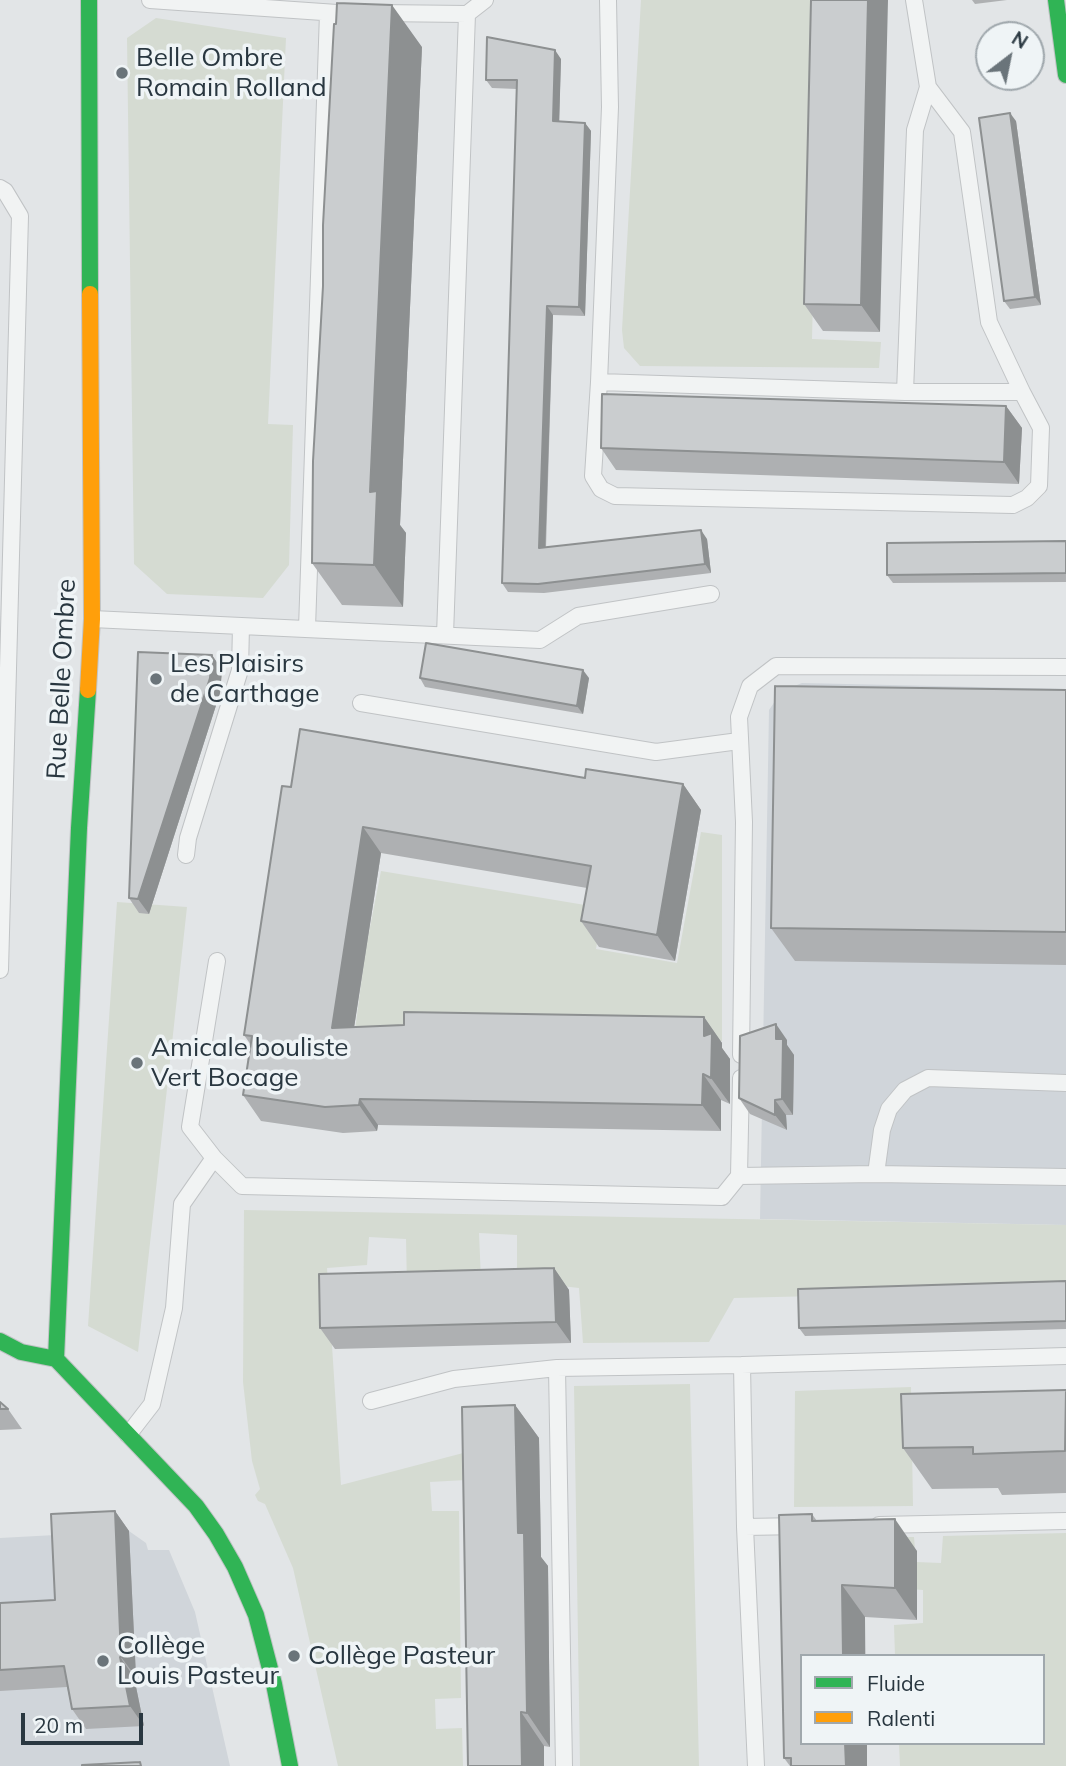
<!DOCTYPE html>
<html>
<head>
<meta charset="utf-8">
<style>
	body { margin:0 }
	#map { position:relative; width:1066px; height:1766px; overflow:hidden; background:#e2e5e7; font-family:Mulish,sans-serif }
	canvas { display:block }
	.legend { position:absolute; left:800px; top:1654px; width:245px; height:91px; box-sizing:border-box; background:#eff4f6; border:2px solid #a0a8ad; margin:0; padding:9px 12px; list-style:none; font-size:21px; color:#293740 }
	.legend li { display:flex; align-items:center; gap:14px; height:35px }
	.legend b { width:35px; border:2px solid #a0a8ad }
	.north { position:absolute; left:975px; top:21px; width:70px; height:70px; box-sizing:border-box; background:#eff4f6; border:2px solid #a0a8ad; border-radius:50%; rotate:32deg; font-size:19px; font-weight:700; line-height:28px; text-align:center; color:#293740 }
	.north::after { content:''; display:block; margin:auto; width:24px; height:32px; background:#6a747a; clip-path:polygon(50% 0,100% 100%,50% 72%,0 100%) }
	.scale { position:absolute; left:21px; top:1713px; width:122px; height:32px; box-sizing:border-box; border:4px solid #293740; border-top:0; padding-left:9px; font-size:21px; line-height:24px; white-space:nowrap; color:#293740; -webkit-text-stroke:5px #eff4f6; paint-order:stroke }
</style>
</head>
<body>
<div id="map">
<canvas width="1066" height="1766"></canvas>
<ul class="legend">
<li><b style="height:9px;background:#30b455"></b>Fluide</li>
<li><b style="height:9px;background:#ff9f0a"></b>Ralenti</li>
</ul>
<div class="north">N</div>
<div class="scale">20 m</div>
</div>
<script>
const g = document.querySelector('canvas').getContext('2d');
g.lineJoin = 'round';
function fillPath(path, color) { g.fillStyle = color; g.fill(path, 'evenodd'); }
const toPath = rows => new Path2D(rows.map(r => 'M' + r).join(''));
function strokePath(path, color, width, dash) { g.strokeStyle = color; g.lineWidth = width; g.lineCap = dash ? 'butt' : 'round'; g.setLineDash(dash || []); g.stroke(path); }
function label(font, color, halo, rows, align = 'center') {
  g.font = font + ' Mulish,sans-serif'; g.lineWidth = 7; g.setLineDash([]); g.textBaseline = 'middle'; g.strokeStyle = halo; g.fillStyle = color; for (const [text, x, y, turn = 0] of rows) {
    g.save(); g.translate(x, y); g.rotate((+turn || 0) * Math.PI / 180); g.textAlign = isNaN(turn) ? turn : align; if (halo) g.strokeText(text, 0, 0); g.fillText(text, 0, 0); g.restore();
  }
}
fillPath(toPath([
	[802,683,1066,689,1066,1225,760,1219,769,710,782,691],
	[129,1531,146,1543,148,1550,169,1550,195,1612,230,1766,0,1766,0,1538]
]), '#d0d5da');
fillPath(toPath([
	[641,0,820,0,812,339,881,342,879,368,640,366,624,348,622,330],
	[156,18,286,38,268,424,293,425,289,565,263,598,167,594,134,564,127,38],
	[701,832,722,835,722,1041,423,1037,352,1054,365,953,381,871,603,908,596,949,677,963],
	[117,902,187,907,138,1352,88,1326],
	[244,1210,1066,1225,1066,1290,734,1298,709,1342,583,1343,579,1288,517,1281,517,1235,479,1233,481,1280,407,1286,406,1239,369,1237,367,1265,327,1268,341,1485,467,1452,466,1480,430,1482,432,1511,459,1511,461,1698,435,1699,436,1729,462,1728,463,1766,338,1766,293,1568,265,1504,258,1501,255,1495,260,1489,252,1461,243,1382],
	[690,1384,699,1766,580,1766,574,1386],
	[911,1387,913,1506,794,1507,795,1391],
	[1066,1533,1066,1766,900,1766,899,1743,1043,1743,1043,1656,895,1656,894,1625,923,1623,923,1590,898,1588,898,1537,914,1537,916,1562,941,1563,943,1536]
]), '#d5dbd2');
const lane = toPath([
	[150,0,337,13],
	[608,0,610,107,599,382,905,392],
	[914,0,928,87,915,130,905,392,1022,392,989,322,962,132,928,87],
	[377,13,467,14,485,0],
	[0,188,5,191,20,216,0,970],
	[599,382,593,476,601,489,615,496,1013,505,1027,498,1039,486,1041,428,1022,392],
	[92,619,540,640,578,616,711,594],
	[307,628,328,13],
	[445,635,467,14],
	[361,703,656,752,739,741],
	[186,855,188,838,240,670,241,626],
	[217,961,190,1127,214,1158,242,1186,722,1197,739,1176,741,1078],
	[741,1055,744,822,739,717,750,686,776,666,1066,667],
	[876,1174,882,1130,889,1109,905,1090,928,1078,1066,1083],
	[739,1176,876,1174,1066,1177],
	[557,1368,564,1766],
	[371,1401,454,1379,557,1368,742,1365],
	[128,1435,152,1404,174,1308,182,1204,214,1158],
	[879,1525,1066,1521],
	[745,1527,801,1526],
	[756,1766,745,1527,742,1365,1066,1356]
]);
const fast = toPath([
	[89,0,90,294],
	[1056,0,1066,75],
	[0,1341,21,1352,56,1359,196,1506,216,1534,235,1567,256,1615,274,1684,290,1766],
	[56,1359,79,828,88,690]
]);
const slow = toPath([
	[88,690,92,619,90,294]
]);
strokePath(lane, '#c0c3c5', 18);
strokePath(fast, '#c0c3c5', 18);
strokePath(slow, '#c0c3c5', 18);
strokePath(lane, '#f1f3f3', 16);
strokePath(fast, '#30b455', 16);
strokePath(slow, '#ff9f0a', 16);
fillPath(toPath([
	[811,0,880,332,823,331,804,304],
	[972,0,1007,0,975,4],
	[422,47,400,525,406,533,403,607,342,605,312,563],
	[561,59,559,121,585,123,591,131,585,316,553,315,546,548,707,539,711,573,544,593,508,592,502,583,517,89,492,88,486,80],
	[1016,121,1041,305,1010,309,1004,301],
	[1006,406,1022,428,1019,484,616,470,601,448],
	[1066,541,1066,582,893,583,887,575],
	[212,655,222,670,220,693,149,914,139,913,129,898],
	[420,678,589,678,583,714,425,687],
	[1066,690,1066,965,795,961,771,928],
	[585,778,683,784,701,810,675,961,599,947,581,921,587,888,381,853,354,1027,704,1017,722,1043,722,1048,730,1059,730,1104,721,1100,721,1131,378,1125,377,1131,343,1133,261,1121,243,1095,251,1045,244,1035,291,787],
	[787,1040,787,1045,794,1055,793,1115,786,1115,787,1130,750,1114,739,1098],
	[554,1268,569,1290,571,1343,335,1349,320,1328],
	[1066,1281,1066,1329,805,1336,799,1328],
	[1066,1390,1066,1493,1002,1495,998,1488,932,1489,903,1448],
	[0,1402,8,1409,22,1429,0,1430],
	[515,1405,539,1438,541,1557,548,1566,550,1747,544,1746,468,1766],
	[115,1511,129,1531,136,1677,134,1677,144,1726,86,1729,72,1709,67,1687,0,1691,0,1603,55,1600],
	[812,1514,817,1521,917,1551,917,1620,865,1617,867,1766,790,1766,784,1758]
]), '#aeb0b2');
fillPath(toPath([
	[868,0,888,0,880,332,861,305],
	[392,5,422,47,400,525,406,533,403,607,374,565,370,492],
	[555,50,561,59,559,129,553,121],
	[1010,113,1016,121,1041,305,1035,297],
	[585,123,591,131,585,316,579,307],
	[547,306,553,315,545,557,539,548],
	[1006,406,1022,428,1019,484,1004,462],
	[701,530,707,539,711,573,705,564],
	[212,655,222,670,220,693,149,914,138,899],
	[583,670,589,678,583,714,577,706],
	[683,784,701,810,675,961,657,935],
	[363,827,381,853,350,1054,332,1028],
	[704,1017,722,1043,722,1048,730,1059,730,1104,711,1078,704,1036],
	[776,1024,787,1040,787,1045,794,1055,793,1115,782,1099,776,1039],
	[703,1074,721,1100,721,1131,702,1105],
	[360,1099,378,1125,377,1131,359,1105],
	[775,1100,786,1115,787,1130,775,1115],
	[554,1268,569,1290,571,1343,556,1322],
	[515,1405,539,1438,541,1557,548,1566,550,1747,527,1713,518,1533],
	[115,1511,129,1531,136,1677,121,1657],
	[895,1519,917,1551,917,1620,895,1588],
	[842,1585,865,1617,865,1656,843,1656],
	[120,1657,134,1677,144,1726,130,1706],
	[521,1712,544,1746,544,1766,522,1766],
	[845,1743,867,1743,867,1766,846,1766]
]), '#8d9091');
const building = toPath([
	[811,0,868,0,861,305,804,304,811,0],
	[337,3,392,5,370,492,377,491,374,565,312,563,313,461,323,286,323,225,334,24,336,24,337,3],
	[487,37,555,50,553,121,585,123,579,307,547,306,539,548,701,530,705,564,538,584,502,583,517,80,486,80,487,37],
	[1010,113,1035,297,1004,301,979,118,1010,113],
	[602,394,1006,406,1004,462,601,448,602,394],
	[1066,541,1066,573,887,575,887,543,1066,541],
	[426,643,583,670,577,706,420,678,426,643],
	[138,652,212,655,210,678,138,899,129,898,138,652],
	[775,686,1066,690,1066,932,771,928,775,686],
	[300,729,585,778,586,769,683,784,657,935,581,921,591,866,363,827,332,1028,404,1025,404,1012,704,1017,704,1036,712,1033,711,1078,703,1074,702,1105,360,1099,359,1105,325,1107,243,1095,252,1036,244,1035,282,786,291,787,300,729],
	[776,1024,776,1039,783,1039,782,1099,775,1100,775,1115,739,1098,740,1036,776,1024],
	[554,1268,556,1322,320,1328,319,1274,554,1268],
	[1066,1281,1066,1321,799,1328,798,1289,1066,1281],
	[1066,1390,1065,1451,973,1454,973,1447,903,1448,901,1394,1066,1390],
	[0,1402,8,1409,0,1409,0,1402],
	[515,1405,518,1533,524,1533,527,1713,521,1712,522,1766,468,1766,462,1407,515,1405],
	[115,1511,121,1657,120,1657,130,1706,72,1709,64,1666,0,1670,0,1603,55,1600,51,1514,115,1511],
	[812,1514,812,1521,895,1519,895,1588,842,1585,843,1656,802,1656,802,1743,845,1743,846,1766,791,1766,791,1758,784,1758,779,1515,812,1514],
	[140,1762,141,1766,82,1766,82,1765,140,1762]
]);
fillPath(building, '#cacdcf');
strokePath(building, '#8d9091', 2);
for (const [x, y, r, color] of [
	[122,73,7,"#6a747a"],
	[156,679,7,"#6a747a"],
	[137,1063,7,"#6a747a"],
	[294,1656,7,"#6a747a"],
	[103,1661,7,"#6a747a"]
]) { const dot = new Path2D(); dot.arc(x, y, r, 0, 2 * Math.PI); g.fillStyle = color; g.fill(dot); strokePath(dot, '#eff4f6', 2.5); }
label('26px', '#293740', '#eff4f6', [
	["Belle Ombre",136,58],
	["Romain Rolland",136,88],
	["Les Plaisirs",170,664],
	["de Carthage",170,694],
	["Amicale bouliste",151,1048],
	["Vert Bocage",151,1078],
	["Collège",117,1646],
	["Louis Pasteur",117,1676],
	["Collège Pasteur",308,1656]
], 'left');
label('26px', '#293740', '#eff4f6', [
	["Rue Belle Ombre",62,679,-87]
]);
</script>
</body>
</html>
